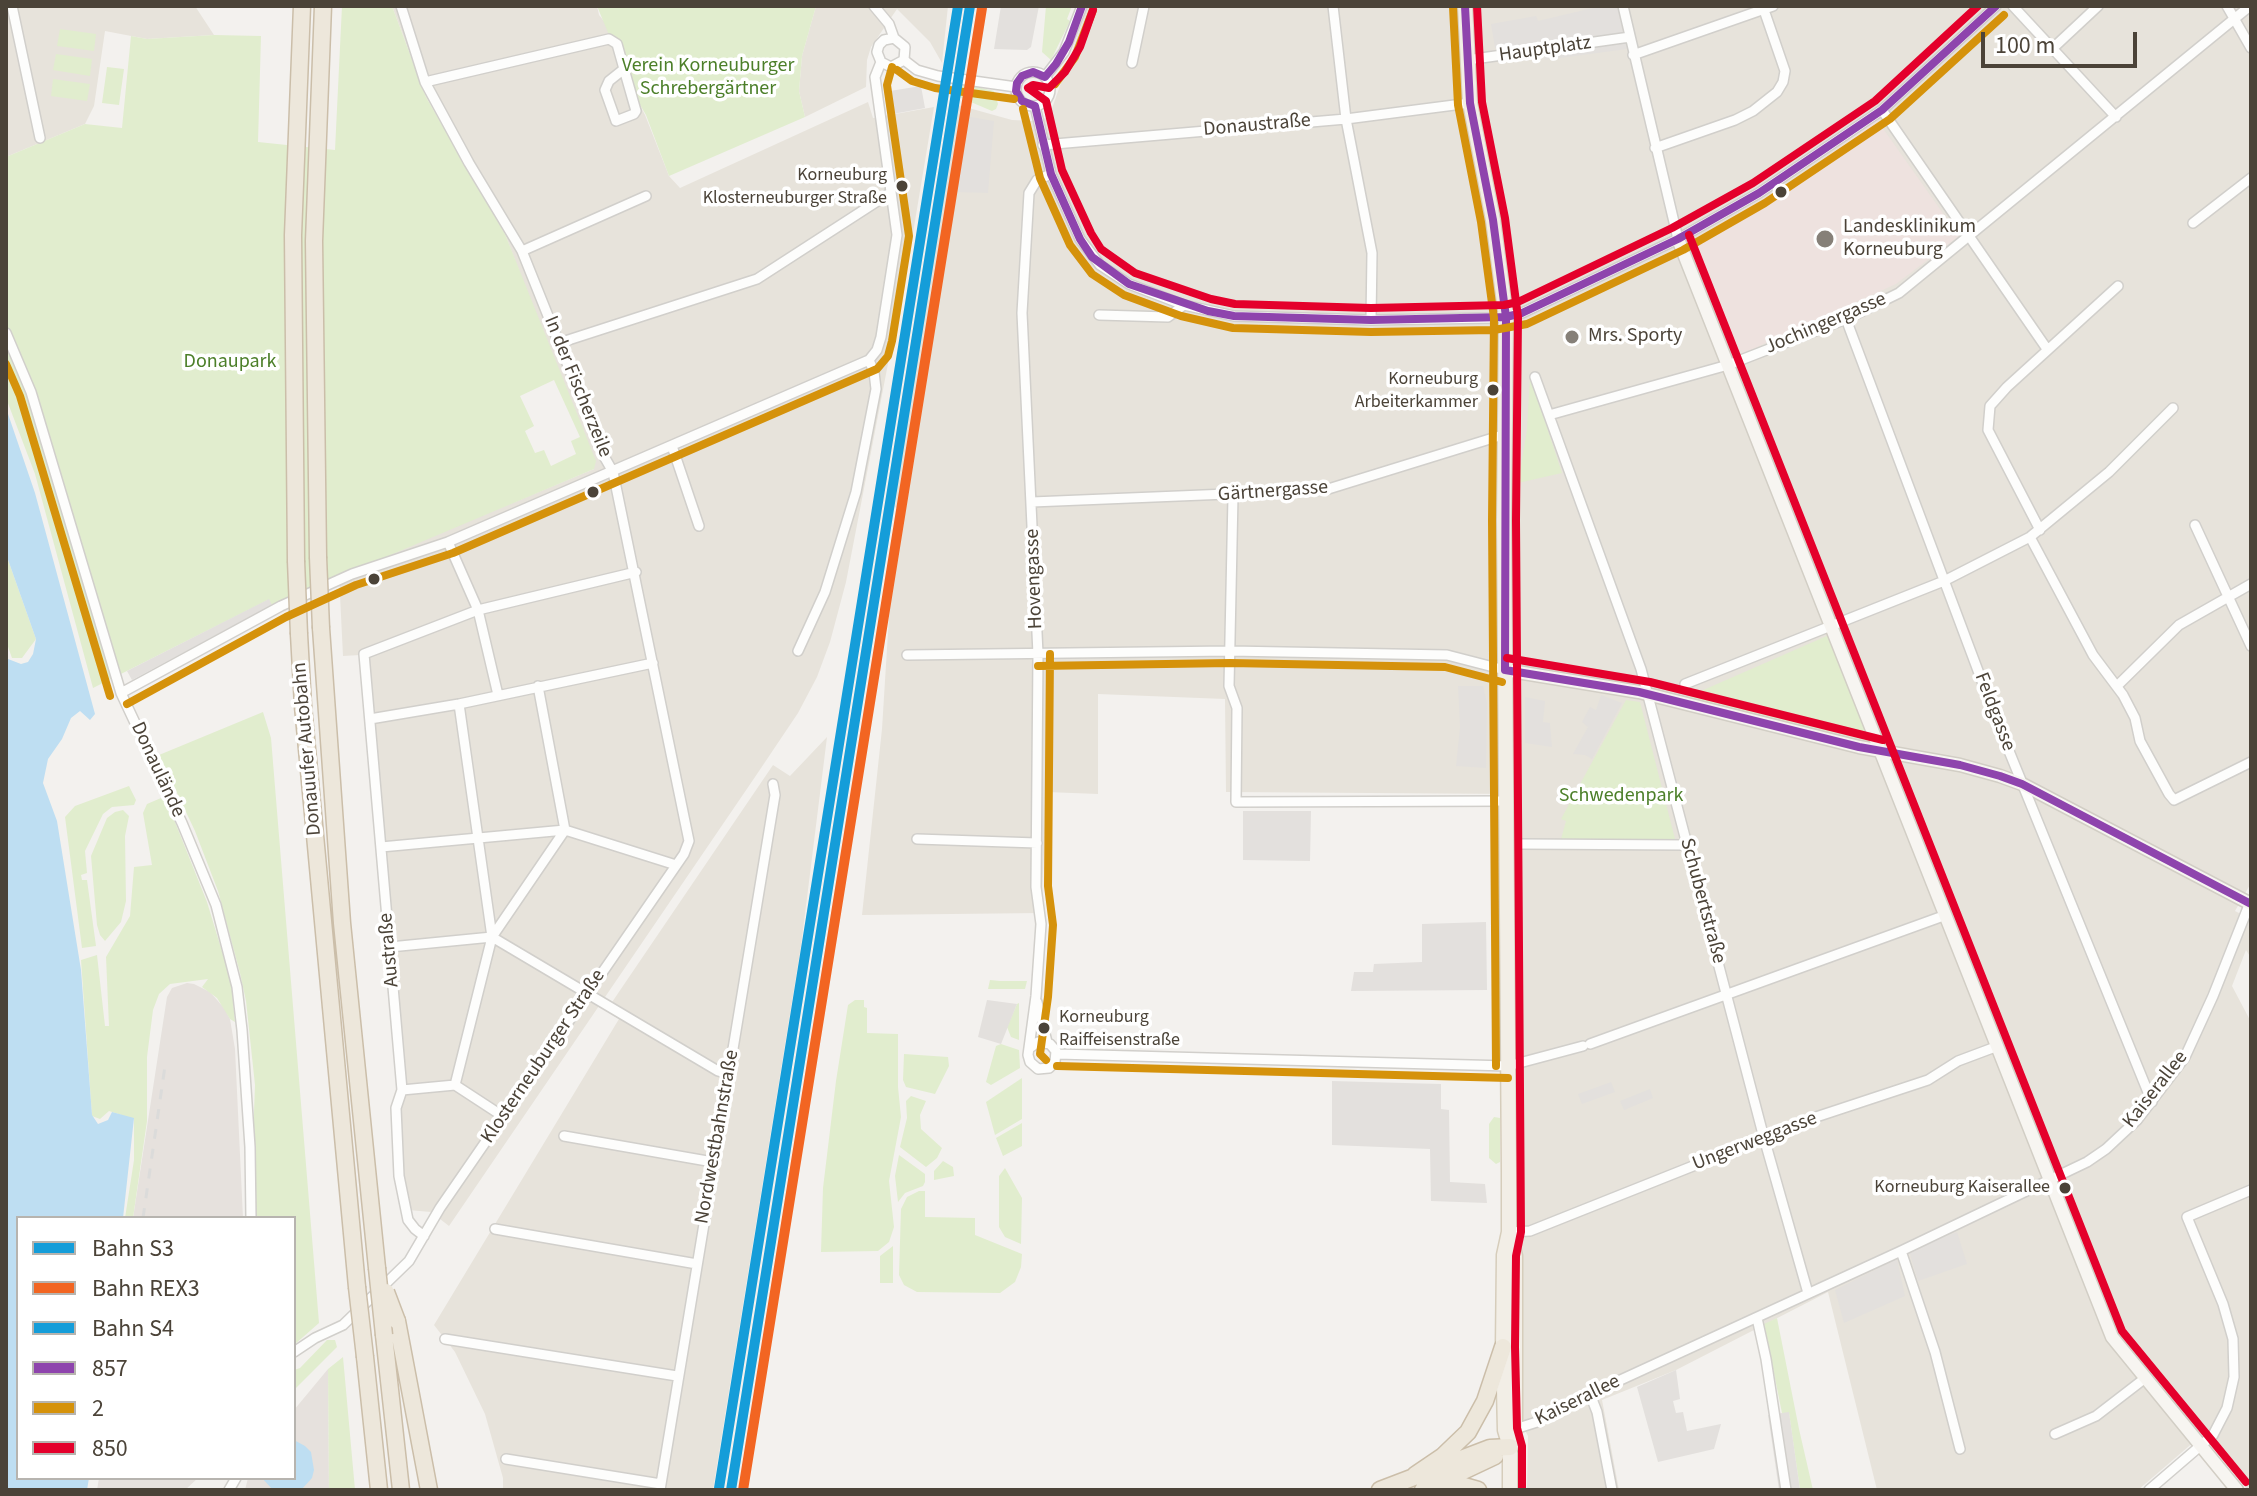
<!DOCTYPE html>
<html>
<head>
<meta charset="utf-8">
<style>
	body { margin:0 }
	#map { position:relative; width:2257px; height:1496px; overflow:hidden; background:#f3f1ee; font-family:"Source Sans 3",sans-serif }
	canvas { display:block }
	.frame { position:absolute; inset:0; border:8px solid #4b4338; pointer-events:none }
	.legend { position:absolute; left:16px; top:1216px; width:280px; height:264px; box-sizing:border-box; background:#fff; border:2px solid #b7b4af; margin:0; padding:10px 14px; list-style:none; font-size:24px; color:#4b4338 }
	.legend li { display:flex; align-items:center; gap:16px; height:40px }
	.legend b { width:40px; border:2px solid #b7b4af }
	.scale { position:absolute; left:1981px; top:32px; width:156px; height:36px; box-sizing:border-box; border:4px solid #4b4338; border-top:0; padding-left:10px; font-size:24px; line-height:28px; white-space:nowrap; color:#4b4338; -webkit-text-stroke:6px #fff; paint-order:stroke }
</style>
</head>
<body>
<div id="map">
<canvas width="2257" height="1496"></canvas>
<div class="frame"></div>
<ul class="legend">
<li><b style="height:10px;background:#159dd9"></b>Bahn S3</li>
<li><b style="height:10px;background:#f26522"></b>Bahn REX3</li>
<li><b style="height:10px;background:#159dd9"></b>Bahn S4</li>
<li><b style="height:10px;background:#8e44ad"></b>857</li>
<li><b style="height:10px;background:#d5920b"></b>2</li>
<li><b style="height:10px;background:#e4002b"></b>850</li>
</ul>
<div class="scale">100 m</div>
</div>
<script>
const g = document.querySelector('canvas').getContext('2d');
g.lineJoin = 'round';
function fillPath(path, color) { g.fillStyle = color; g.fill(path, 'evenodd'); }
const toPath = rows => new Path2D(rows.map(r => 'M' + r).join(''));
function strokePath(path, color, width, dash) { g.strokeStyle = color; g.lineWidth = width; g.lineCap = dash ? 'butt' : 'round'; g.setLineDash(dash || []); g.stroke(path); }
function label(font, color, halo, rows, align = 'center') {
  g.font = font + ' "Source Sans 3",sans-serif'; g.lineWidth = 7; g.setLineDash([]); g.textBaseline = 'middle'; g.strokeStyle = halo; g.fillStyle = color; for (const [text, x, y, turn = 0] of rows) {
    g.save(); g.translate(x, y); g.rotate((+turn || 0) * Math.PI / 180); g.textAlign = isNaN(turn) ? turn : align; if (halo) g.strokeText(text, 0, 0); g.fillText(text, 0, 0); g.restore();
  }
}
fillPath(toPath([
	[6,6,195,6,214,35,147,39,105,31,94,106,85,124,6,157],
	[392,6,597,6,599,15,621,42,636,98,645,115,669,176,680,188,868,102,873,118,934,107,912,239,846,582,830,642,817,677,798,713,755,777,449,1226,431,1212,408,1210,402,1185,398,1091,360,655,343,656,339,575,594,469,505,234,426,97],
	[816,6,948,6,942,63,930,42,897,9,871,47,867,60,866,87,805,117,799,91,802,56],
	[1088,6,2251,6,2251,883,2235,911,2251,919,2251,958,2246,950,2232,986,2251,1022,2251,1490,2248,1490,2203,1434,2138,1490,1877,1490,1828,1292,1676,1370,1602,1400,1619,1490,1527,1490,1528,1436,1519,1419,1513,794,1226,792,1225,699,1098,694,1098,794,1047,792,1041,913,862,915,882,729,894,536,898,509,895,507,902,448,958,105,1012,120,1034,121,1049,117],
	[827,737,801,946,713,1490,503,1490,503,1478,485,1414,455,1352,434,1325,619,1019,606,1011,773,765,790,776]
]), '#e7e3db');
fillPath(toPath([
	[187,983,194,984,210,992,225,1009,230,1019,235,1049,243,1218,133,1218,167,997,172,988],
	[328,1369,329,1490,245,1490,248,1478,294,1478,294,1410],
	[99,1478,198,1478,185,1490,97,1490]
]), '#e6e1dd');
fillPath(toPath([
	[1877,120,1959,236,1896,284,1737,356,1689,242,1790,183]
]), '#eee2df');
fillPath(toPath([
	[342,6,392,6,426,97,505,234,596,461,594,469,272,605,268,600,93,688,35,474,6,398,6,157,85,124,122,128,131,36,147,39,214,35,261,36,258,142,335,150],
	[554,380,580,437,571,441,576,454,551,466,544,450,535,453,525,431,534,426,520,396],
	[597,6,816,6,802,56,799,91,805,117,669,176,646,115,636,98,621,42,609,35],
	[1046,6,1072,6,1067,19,1070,21,1051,60,1042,52],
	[60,29,96,34,94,51,57,46],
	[56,54,92,59,90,76,53,70],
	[107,67,124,69,119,105,102,103],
	[53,79,90,84,87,101,51,96],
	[961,83,994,91,998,104,996,109,992,111,959,97],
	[1530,376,1562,473,1518,483,1527,430],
	[6,554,36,639,22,658,12,658,6,641],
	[1829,635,1869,741,1685,698],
	[1626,700,1640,702,1675,839,1561,839,1566,821,1561,819],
	[263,712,271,738,319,1323,294,1345,294,1218,256,1218,253,1138,255,1085,246,1001,240,973,218,891,195,831,159,755],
	[129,786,136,800,134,805,112,807,103,814,85,851,87,873,81,875,82,880,87,880,96,946,82,948,65,817,75,806],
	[161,798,167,802,207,902,231,981,235,1022,230,1019,217,998,202,987,208,979,170,984,159,994,153,1010,147,1057,147,1121,133,1218,125,1218,134,1160,134,1119,109,1111,100,1119,92,1116,81,960,97,955,105,1026,109,1026,106,957,130,916,134,867,152,865,143,813,147,804],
	[123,810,129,816,125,836,126,901,121,922,105,941,100,935,97,925,91,856,107,818,115,812],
	[990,980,1000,981,1027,981,1025,989,988,989],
	[855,1000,864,1000,864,1007,867,1008,867,1033,898,1034,898,1087,901,1117,889,1181,894,1227,889,1242,878,1251,821,1252,823,1188,836,1081,848,1005],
	[1019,1003,1019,1040,1011,1037,1007,1027,1017,1004],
	[1001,1044,1019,1050,1020,1068,991,1085,986,1082,996,1046],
	[904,1054,948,1057,949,1066,935,1094,906,1087,903,1080],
	[1022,1078,1022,1119,995,1135,986,1102],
	[911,1096,926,1101,920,1115,921,1129,942,1148,937,1158,926,1167,900,1147,907,1118,906,1101],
	[1494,1117,1500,1118,1500,1162,1496,1164,1489,1158,1489,1124],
	[1022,1123,1022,1146,1003,1156,996,1138],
	[899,1155,925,1174,925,1182,923,1186,905,1193,898,1202,895,1176],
	[943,1161,953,1167,954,1176,934,1180,934,1171],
	[1005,1168,1022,1198,1021,1244,1005,1237,999,1227,999,1176],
	[919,1191,925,1191,925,1217,975,1218,975,1235,1022,1254,1021,1267,1015,1282,1000,1293,917,1292,904,1285,899,1275,901,1209,907,1197],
	[893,1246,893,1283,880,1283,880,1256],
	[1777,1318,1799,1429,1813,1490,1800,1490,1789,1413,1782,1413,1764,1324],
	[327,1340,335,1340,337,1347,294,1390,294,1370,300,1368],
	[343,1357,355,1490,329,1490,328,1369]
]), '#e1edce');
fillPath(toPath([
	[1001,6,1039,6,1031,47,1027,50,994,49],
	[1601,6,1617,6,1627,49,1545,60,1541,44,1495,48,1491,24,1536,16,1538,21],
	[921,86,925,108,893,114,890,91],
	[965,116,994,121,988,193,955,192],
	[269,599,272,605,132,680,127,671],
	[1458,686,1483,686,1487,703,1486,768,1456,766,1460,727],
	[1601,695,1622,703,1592,759,1585,755,1573,754,1588,727,1582,722,1590,707,1596,710],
	[1525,697,1545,701,1543,722,1550,723,1552,747,1525,743],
	[1243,811,1311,811,1310,861,1243,860],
	[1486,922,1487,990,1351,991,1354,972,1373,972,1374,964,1422,962,1422,924],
	[987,1000,1017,1004,1001,1044,978,1037],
	[1332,1081,1441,1084,1441,1109,1449,1110,1450,1182,1485,1184,1487,1203,1431,1201,1430,1149,1332,1145],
	[1611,1082,1615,1092,1582,1104,1578,1094],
	[1650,1089,1653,1098,1624,1110,1620,1101],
	[1957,1232,1967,1264,1918,1281,1909,1251],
	[1897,1259,1905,1296,1844,1323,1835,1290],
	[1676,1370,1680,1399,1673,1401,1676,1413,1683,1412,1687,1431,1721,1424,1714,1449,1658,1462,1637,1387],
	[1789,1412,1800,1490,1779,1490,1768,1415]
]), '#e3e0dd');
fillPath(toPath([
	[6,408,35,493,95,714,90,720,80,711,71,718,62,739,48,759,43,783,57,821,81,970,92,1115,98,1124,108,1120,112,1112,134,1118,123,1218,18,1218,18,1478,89,1478,87,1490,6,1490,6,655,8,659,21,664,28,662,33,654,36,639,6,554],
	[294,1440,305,1446,311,1452,314,1470,312,1478,301,1490,273,1490,262,1478,294,1478]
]), '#bedef2');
const street = toPath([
	[12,6,40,138],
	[874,6,889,24,894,38,905,47,904,60],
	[1333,6,1346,119,1372,253,1371,320],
	[1623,6,1678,239],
	[2013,6,2116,117],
	[2227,6,2251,48],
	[2052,49,2098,6],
	[1633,55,1773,6],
	[904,60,917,70,938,76,1016,87],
	[1467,60,1630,37],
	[881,62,891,67,904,60],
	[1132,63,1144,6],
	'1016 89a17 17 0 1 1 34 0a17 17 0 1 1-34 0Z',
	[1045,77,1064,52,1082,6],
	[425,82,609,39,617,44,624,69,636,111,634,114,616,121,605,90,609,81,624,69],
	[1035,106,1051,174,1080,239,1100,265,1129,284,1184,305,1234,316,1371,320,1493,318,1522,313,1678,239,1759,193,1882,110,1996,6],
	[1882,110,2047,349],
	[1043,145,1346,119,1470,103],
	[1655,148,1735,120,1753,111,1777,92,1783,82,1785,71,1764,10],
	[2193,223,2251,178],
	[522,251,646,196],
	[1099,315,1168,317,1184,305],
	[1846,319,1998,724,2152,1102],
	[6,333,31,392,121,693,182,823,216,905,237,987,242,1030,250,1147,251,1218],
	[559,343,757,279,890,193],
	[1535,377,1641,669,1764,1138,1808,1293],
	[1549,415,1728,365,1846,319,1899,293,2250,6],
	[672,446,699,526],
	[1233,496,1229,686,1237,708,1236,802,1506,801],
	[1032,502,1325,490,1506,434],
	[2195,525,2251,646],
	[2040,530,1988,430,1990,406,2007,387,2118,286],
	[2030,537,2093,655,2123,695,2135,718,2140,741,2169,794,2174,800,2251,762],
	[448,542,478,610,498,695],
	[798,651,825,592,856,492,876,389,874,372,869,360],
	[907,655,1230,651,1447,655,1505,670],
	[1685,684,1944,581,2030,537,2109,472,2173,408],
	[2117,686,2179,625,2251,584],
	[121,693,281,606,352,574,448,542,869,360,877,350,881,337,897,235,875,77,881,62,877,52,879,45,884,40,894,38],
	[370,719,459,704,653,663],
	[917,839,1037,843],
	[1521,844,1687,845],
	[381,847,565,830,676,865],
	[492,937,565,830,538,686],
	[390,947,492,937,718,1071,729,1074],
	[1037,1002,1047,1042],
	[1590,1044,1946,915],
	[1031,1047,1038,1042,1050,1044,1056,1051,1055,1062,1049,1068,1038,1069,1030,1062,1028,1055,1036,996,1041,924,1036,887,1038,654,1022,313,1029,193,1037,180,1051,174],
	[1057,1054,1508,1066,1583,1046],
	[455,1085,492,937,459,704],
	[402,1090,455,1085,504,1117],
	[564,1136,713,1162],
	[495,1229,697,1264],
	[1509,1232,1530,1231,1816,1117,1928,1080,1958,1061,1998,1046],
	[424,1236,415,1229,408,1220,399,1176,396,1108,402,1090,364,654,478,610,636,572],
	[1901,1251,1935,1352,1960,1449],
	[1757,1318,1766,1359,1786,1490],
	[445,1339,677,1376],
	[294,1352,315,1338,343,1325,409,1261,440,1208,684,854,689,841,613,472,605,458,522,251,469,163,425,82,401,6],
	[1590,1394,1597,1412,1612,1490],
	[1515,1429,1537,1422,1590,1394,1901,1251,2087,1162,2106,1149,2137,1120,2185,1057,2213,996,2251,900],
	[2055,1434,2096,1416,2144,1379],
	[506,1459,661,1484],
	[229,1490,236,1478],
	[660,1490,775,795,773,784],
	[2149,1490,2213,1435,2227,1408,2234,1377,2233,1339,2223,1304,2187,1217,2251,1190]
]);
const secondary = toPath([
	[1678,239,2112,1337,2237,1490],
	[1505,670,1639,692,1859,747,1960,765,2000,776,2022,784,2251,904]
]);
const primary = toPath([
	[1465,6,1470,103,1493,220,1506,317,1504,520,1509,1172,1509,1232,1504,1255,1503,1347,1505,1430,1510,1447],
	[1510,1490,1510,1447,1515,1429,1515,1256,1510,1237]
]);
const highway = toPath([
	[318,557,314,241,323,6],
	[296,561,293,235,302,6],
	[321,628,342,923,377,1268],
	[299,634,303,706,357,1287],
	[397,1321,429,1490],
	[384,1335,401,1490],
	[365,1357,379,1490],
	[1415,1475,1443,1456,1468,1432,1485,1401,1503,1347],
	[1438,1485,1457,1484,1478,1490],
	[1380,1490,1490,1448,1510,1447],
	[1423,1490,1495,1456]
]);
strokePath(street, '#d1cfcb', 12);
strokePath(secondary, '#d2cec5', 15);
strokePath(primary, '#d6cdbb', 17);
strokePath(highway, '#cbbea9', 19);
strokePath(street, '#fdfdfc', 9);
strokePath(secondary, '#f7f5f1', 12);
strokePath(primary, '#f2eee6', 14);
strokePath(highway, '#ede7db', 16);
strokePath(toPath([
	[143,1218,165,1066]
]), '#dbdbda', 3, [10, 10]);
const highwayBridge = toPath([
	[318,557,321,628],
	[296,561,299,634],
	[377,1268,384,1335],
	[357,1287,365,1357],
	[386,1292,397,1321]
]);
strokePath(highwayBridge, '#cbbea9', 19, []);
strokePath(highwayBridge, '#ede7db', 16);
strokePath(toPath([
	[1082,6,1069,42,1056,64,1045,77,1033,72,1022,76,1017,83,1016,91,1022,101,1035,106,1051,174,1080,239,1092,257,1129,284,1208,311,1234,316,1371,320,1506,317,1522,313,1678,239,1759,193,1882,110,1996,6],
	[1465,6,1470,103,1493,220,1506,317,1505,670],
	[1505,670,1639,692,1859,747,1960,765,2000,776,2022,784,2251,904]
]), '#8e44ad', 8);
strokePath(toPath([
	[1453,7,1458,105,1481,222,1494,318,1492,520,1496,1066],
	[897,70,912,81,935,88,1014,99],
	[1055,84,1075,57,1093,10],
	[1023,109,1040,178,1070,245,1092,274,1124,295,1181,316,1233,328,1371,332,1494,330,1527,324,1683,250,1765,203,1890,119,2004,15],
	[6,364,20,396,110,696],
	[1038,666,1230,663,1445,667,1502,682],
	[127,704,286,617,356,585,453,553,877,369,888,356,892,341,909,236,887,85,892,67],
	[1046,1060,1040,1054,1048,997,1053,925,1048,886,1050,654],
	[1057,1066,1508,1078]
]), '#d5920b', 8);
strokePath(toPath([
	[1477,6,1482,102,1505,218,1518,317,1516,520,1521,1232,1516,1256,1515,1347,1517,1428,1522,1446,1522,1490],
	[1093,10,1080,47,1065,72,1049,88,1033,85,1028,88,1046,101,1062,170,1091,233,1101,249,1135,273,1211,299,1235,304,1371,308,1504,305,1518,302,1672,228,1753,183,1875,101,1978,6],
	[1689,235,2122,1331,2246,1482],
	[1507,658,1650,682,1883,740]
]), '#e4002b', 8);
strokePath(toPath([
	[731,1490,970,6]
]), '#159dd9', 10);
strokePath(toPath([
	[743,1490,982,8]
]), '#f26522', 10);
strokePath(toPath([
	[719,1488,958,6]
]), '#159dd9', 10);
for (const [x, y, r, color] of [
	[902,186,7,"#4b4338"],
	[1781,192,7,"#4b4338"],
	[1825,239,10,"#868078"],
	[1572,337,8,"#868078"],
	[1493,390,7,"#4b4338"],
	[593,492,7,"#4b4338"],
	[374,579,7,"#4b4338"],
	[1044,1028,7,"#4b4338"],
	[2065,1188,7,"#4b4338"]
]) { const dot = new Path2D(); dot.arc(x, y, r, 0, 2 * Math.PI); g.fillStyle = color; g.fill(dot); strokePath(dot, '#fff', 3); }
label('18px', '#4b4338', '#fff', [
	["Korneuburg",887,176],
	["Klosterneuburger Straße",887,199],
	["Korneuburg",1478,380],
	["Arbeiterkammer",1478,403],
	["Korneuburg",1059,1018,"left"],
	["Raiffeisenstraße",1059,1041,"left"],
	["Korneuburg Kaiserallee",2050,1188]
], 'right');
label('20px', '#4b4338', '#fff', [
	["Hauptplatz",1545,50,-8],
	["Donaustraße",1257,126,-5],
	["Jochingergasse",1826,324,-23],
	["In der Fischerzeile",577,387,68],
	["Gärtnergasse",1273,492,-4],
	["Hovengasse",1035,579,-92],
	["Feldgasse",1994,712,69],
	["Donauufer Autobahn",308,749,-95],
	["Donaulände",157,770,65],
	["Schubertstraße",1702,901,75],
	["Austraße",390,950,-95],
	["Klosterneuburger Straße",544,1057,-56],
	["Kaiserallee",2156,1090,-52],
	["Nordwestbahnstraße",718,1137,-80],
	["Ungerweggasse",1755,1142,-21],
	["Kaiserallee",1578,1401,-26]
]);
label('20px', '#4c7f29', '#fff', [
	["Verein Korneuburger",708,67],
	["Schrebergärtner",708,90],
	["Donaupark",230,363],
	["Schwedenpark",1621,797]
]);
label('20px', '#4b4338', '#fff', [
	["Landesklinikum",1843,228],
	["Korneuburg",1843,251],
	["Mrs. Sporty",1588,337]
], 'left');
</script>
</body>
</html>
